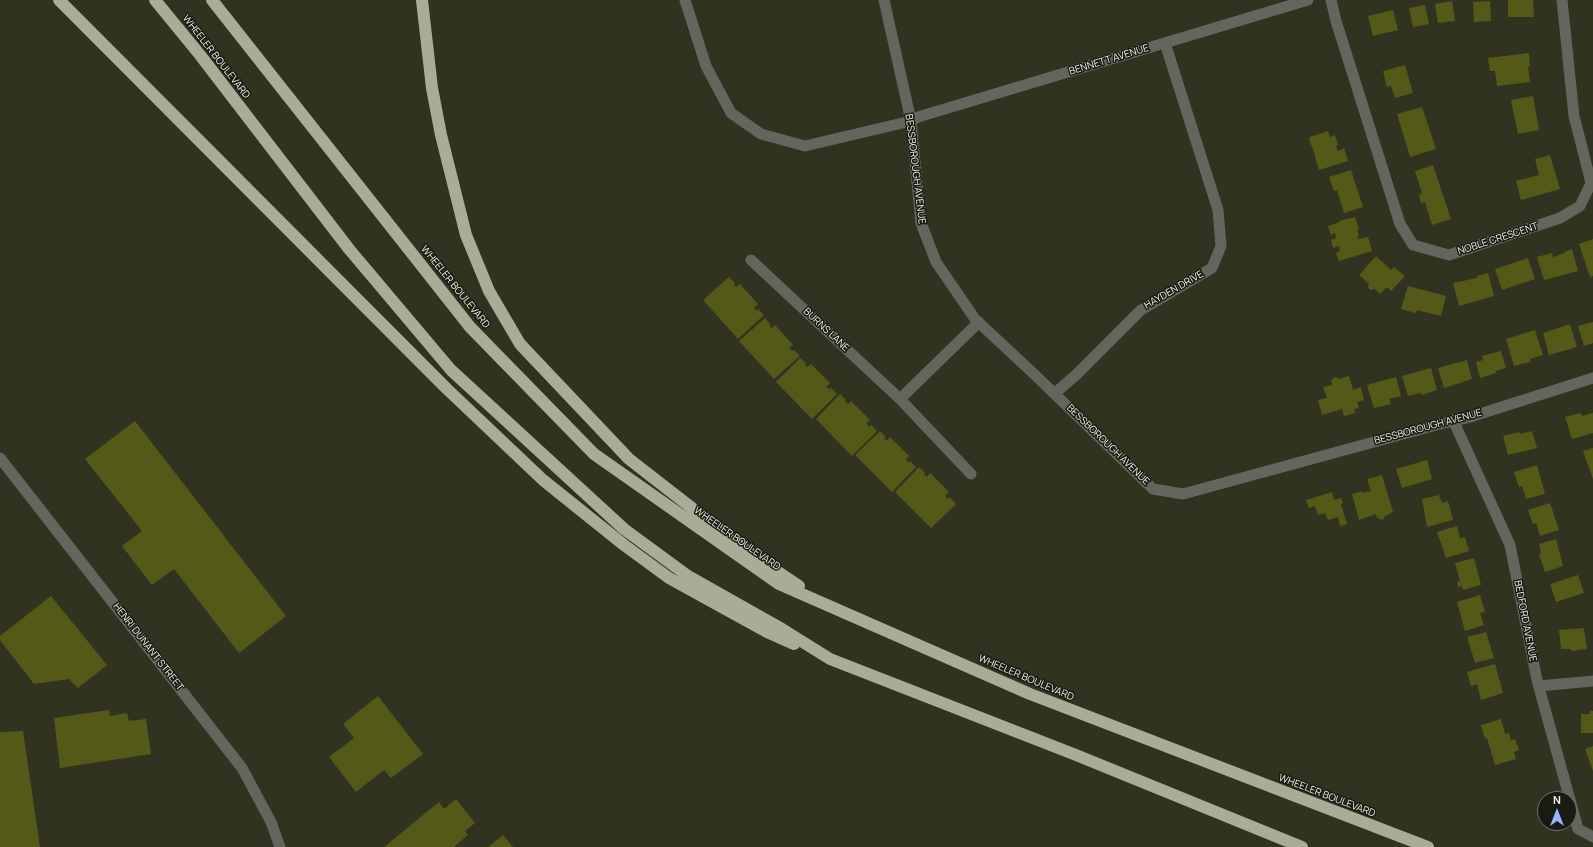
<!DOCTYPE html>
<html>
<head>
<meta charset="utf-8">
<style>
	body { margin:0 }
	#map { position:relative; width:1593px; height:847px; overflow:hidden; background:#313321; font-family:Manrope,sans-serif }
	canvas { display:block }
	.north { position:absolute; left:1537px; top:791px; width:40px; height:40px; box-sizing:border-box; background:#191a12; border:1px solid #6f7067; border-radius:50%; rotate:0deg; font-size:11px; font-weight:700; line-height:16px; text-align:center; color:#f0f1e6 }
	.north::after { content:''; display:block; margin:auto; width:14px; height:18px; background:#94b7fd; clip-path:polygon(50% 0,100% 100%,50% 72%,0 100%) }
</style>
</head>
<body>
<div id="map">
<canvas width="1593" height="847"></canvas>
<div class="north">N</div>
</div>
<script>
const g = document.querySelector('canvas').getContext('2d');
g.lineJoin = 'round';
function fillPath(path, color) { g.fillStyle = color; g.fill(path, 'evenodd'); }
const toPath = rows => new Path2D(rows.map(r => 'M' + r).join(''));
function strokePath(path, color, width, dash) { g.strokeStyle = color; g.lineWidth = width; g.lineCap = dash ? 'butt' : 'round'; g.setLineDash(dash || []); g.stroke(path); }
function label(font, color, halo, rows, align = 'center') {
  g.font = font + ' Manrope,sans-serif'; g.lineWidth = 3; g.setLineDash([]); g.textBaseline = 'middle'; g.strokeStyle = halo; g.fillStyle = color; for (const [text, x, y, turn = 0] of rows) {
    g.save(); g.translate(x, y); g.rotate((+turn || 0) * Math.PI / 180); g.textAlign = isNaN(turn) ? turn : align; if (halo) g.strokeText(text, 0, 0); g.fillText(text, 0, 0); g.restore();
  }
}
fillPath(toPath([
	[1508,0,1533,0,1534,17,1508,17],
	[1452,1,1455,21,1438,23,1435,4],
	[1490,1,1491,21,1474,22,1473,2],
	[1425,5,1429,24,1413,27,1409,8],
	[1393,10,1398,30,1373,36,1368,16],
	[1529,53,1530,66,1528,67,1530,82,1497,86,1495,71,1490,71,1488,58],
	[1405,65,1413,93,1395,98,1391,86,1387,87,1383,71],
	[1533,96,1539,130,1518,134,1511,100],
	[1422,107,1436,149,1410,157,1397,114],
	[1328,131,1330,137,1335,135,1338,145,1336,146,1338,151,1344,148,1348,161,1319,170,1315,158,1316,158,1309,139,1310,137],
	[1550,155,1560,189,1521,200,1516,181,1539,175,1535,159],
	[1433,165,1451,219,1432,225,1425,202,1421,203,1419,195,1422,193,1415,171],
	[1351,170,1363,207,1344,213,1337,190,1334,191,1329,177],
	[1355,217,1359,229,1357,229,1359,236,1357,237,1358,239,1368,237,1372,251,1339,261,1336,253,1340,251,1339,246,1333,248,1331,240,1336,238,1335,233,1331,235,1328,226,1340,222,1339,221],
	[1593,239,1593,276,1590,277,1579,244],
	[1572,249,1578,271,1544,280,1537,257,1552,253,1553,257,1565,253,1564,252],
	[1376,256,1391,270,1394,267,1405,276,1391,291,1387,287,1380,294,1375,289,1370,290,1368,287,1369,284,1359,275],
	[1528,258,1535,279,1502,290,1495,269],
	[1488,273,1494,296,1459,306,1453,283,1477,278,1477,276],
	[729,277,735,283,734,284,736,287,740,284,758,304,754,308,757,311,758,309,764,315,738,339,703,300],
	[1408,286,1446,296,1441,316,1417,310,1416,313,1401,309],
	[765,318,770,324,769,325,772,328,775,325,793,345,789,348,792,351,794,350,800,356,774,379,739,341],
	[1593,322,1593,343,1584,346,1578,326],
	[1570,324,1577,347,1549,355,1543,333],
	[1535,330,1543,355,1530,359,1530,362,1514,366,1506,339],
	[1501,351,1506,368,1495,371,1496,373,1480,378,1476,362,1483,360,1482,356],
	[800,358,806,363,805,365,807,367,811,364,830,383,826,387,829,389,831,388,837,394,812,419,776,382],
	[1467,360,1472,379,1444,388,1438,368],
	[1431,368,1437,390,1422,395,1421,393,1408,396,1402,376],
	[1349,376,1353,390,1361,387,1364,400,1357,402,1359,408,1354,409,1355,413,1344,416,1342,409,1322,415,1318,400,1327,398,1323,387,1332,385,1331,381,1333,378,1336,377,1339,379],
	[1396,377,1401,396,1389,399,1391,404,1374,408,1367,385],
	[840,394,846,400,845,401,848,404,851,401,870,420,866,423,869,427,871,425,877,431,852,456,816,419],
	[1581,413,1582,416,1593,413,1593,433,1572,439,1565,417],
	[135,421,286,616,239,653,174,569,152,585,122,546,142,531,85,459],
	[880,431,886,437,884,438,887,441,890,437,909,456,906,460,909,463,910,461,916,467,892,492,855,455],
	[1532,431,1537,448,1508,455,1503,436,1519,432,1520,434],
	[1593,448,1593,479,1583,451],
	[1427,460,1432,479,1402,488,1396,469],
	[1537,465,1545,494,1526,499,1522,486,1519,487,1514,472],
	[919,467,925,473,924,474,927,477,930,473,949,492,945,496,948,499,950,497,956,504,931,528,895,492],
	[1382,475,1393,512,1385,516,1383,520,1377,518,1376,514,1359,520,1352,494,1362,491,1362,493,1371,491,1367,479],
	[1332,492,1334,500,1341,498,1343,503,1341,504,1347,524,1340,526,1338,517,1328,520,1325,513,1318,515,1315,506,1309,508,1306,500],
	[1439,495,1442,503,1448,501,1453,520,1427,527,1422,499],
	[1550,503,1559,530,1540,536,1536,523,1533,524,1528,510],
	[1457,526,1460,538,1465,537,1469,551,1446,558,1437,532],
	[1556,539,1563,566,1545,572,1539,554,1541,553,1539,544],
	[1474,558,1481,585,1463,590,1462,586,1458,587,1457,582,1460,581,1455,563],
	[1578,575,1584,593,1556,602,1550,584],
	[1480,595,1485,612,1480,613,1484,625,1465,631,1457,602],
	[51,596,107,665,78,688,69,679,34,684,0,640,0,636],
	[1584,628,1587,649,1571,651,1571,649,1561,649,1559,630],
	[1486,632,1494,658,1475,663,1467,637],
	[1495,664,1503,693,1481,700,1477,684,1471,686,1467,672],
	[378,696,423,754,391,778,384,770,356,792,329,757,354,738,343,724],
	[109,710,110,716,127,713,129,721,146,719,151,754,60,768,54,718],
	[1590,711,1593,711,1593,733,1581,733,1581,714,1590,714],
	[1501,719,1505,734,1509,733,1511,740,1515,739,1519,750,1514,752,1516,759,1495,765,1487,738,1485,739,1481,725],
	[23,731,40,847,0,847,0,732],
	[1593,746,1593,771,1585,749],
	[456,799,475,823,465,831,468,835,454,847,384,847,439,802,444,809],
	[503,835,513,847,488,847]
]), '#545918');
strokePath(toPath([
	[685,0,706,66,731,113,761,134,805,146,911,121,918,117,1308,0],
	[884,0,911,121,921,223,936,262,975,319,1034,374,1153,489,1183,494,1440,424,1467,418,1593,378],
	[1331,0,1336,21,1400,224,1413,245,1449,255,1560,218,1580,206,1591,183,1574,116,1562,0],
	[751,260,900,399,971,474],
	[1055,393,1076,375,1141,310,1212,268,1221,246,1218,210,1165,43],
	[900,399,979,322],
	[1453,420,1510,545,1537,680,1578,829,1593,837],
	[0,458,242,768,271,822,280,847],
	[1539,686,1593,681]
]), '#64655c', 11);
strokePath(toPath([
	[59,0,447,389,543,480,624,545,669,578,767,632,794,644],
	[155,0,200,55,349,249,451,370,624,529,688,576,782,629,830,659,1076,755,1302,847],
	[212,0,470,327,594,454,779,584,1030,694,1428,847],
	[422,0,432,88,441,135,466,235,489,291,520,344,629,459,751,554,799,586]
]), '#a9ac96', 12);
label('10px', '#f0f1e6', '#191a12', [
	["WHEELER BOULEVARD",216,57,52],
	["BENNETT AVENUE",1109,60,-17],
	["BESSBOROUGH AVENUE",915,169,83],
	["NOBLE CRESCENT",1498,239,-18],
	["WHEELER BOULEVARD",455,287,51],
	["HAYDEN DRIVE",1174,290,-30],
	["BURNS LANE",826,330,43],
	["BESSBOROUGH AVENUE",1428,427,-15],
	["BESSBOROUGH AVENUE",1108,445,44],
	["WHEELER BOULEVARD",737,539,35],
	["BEDFORD AVENUE",1525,621,79],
	["HENRI DUNANT STREET",148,647,52],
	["WHEELER BOULEVARD",1026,678,23],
	["WHEELER BOULEVARD",1327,796,21]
]);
</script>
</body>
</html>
